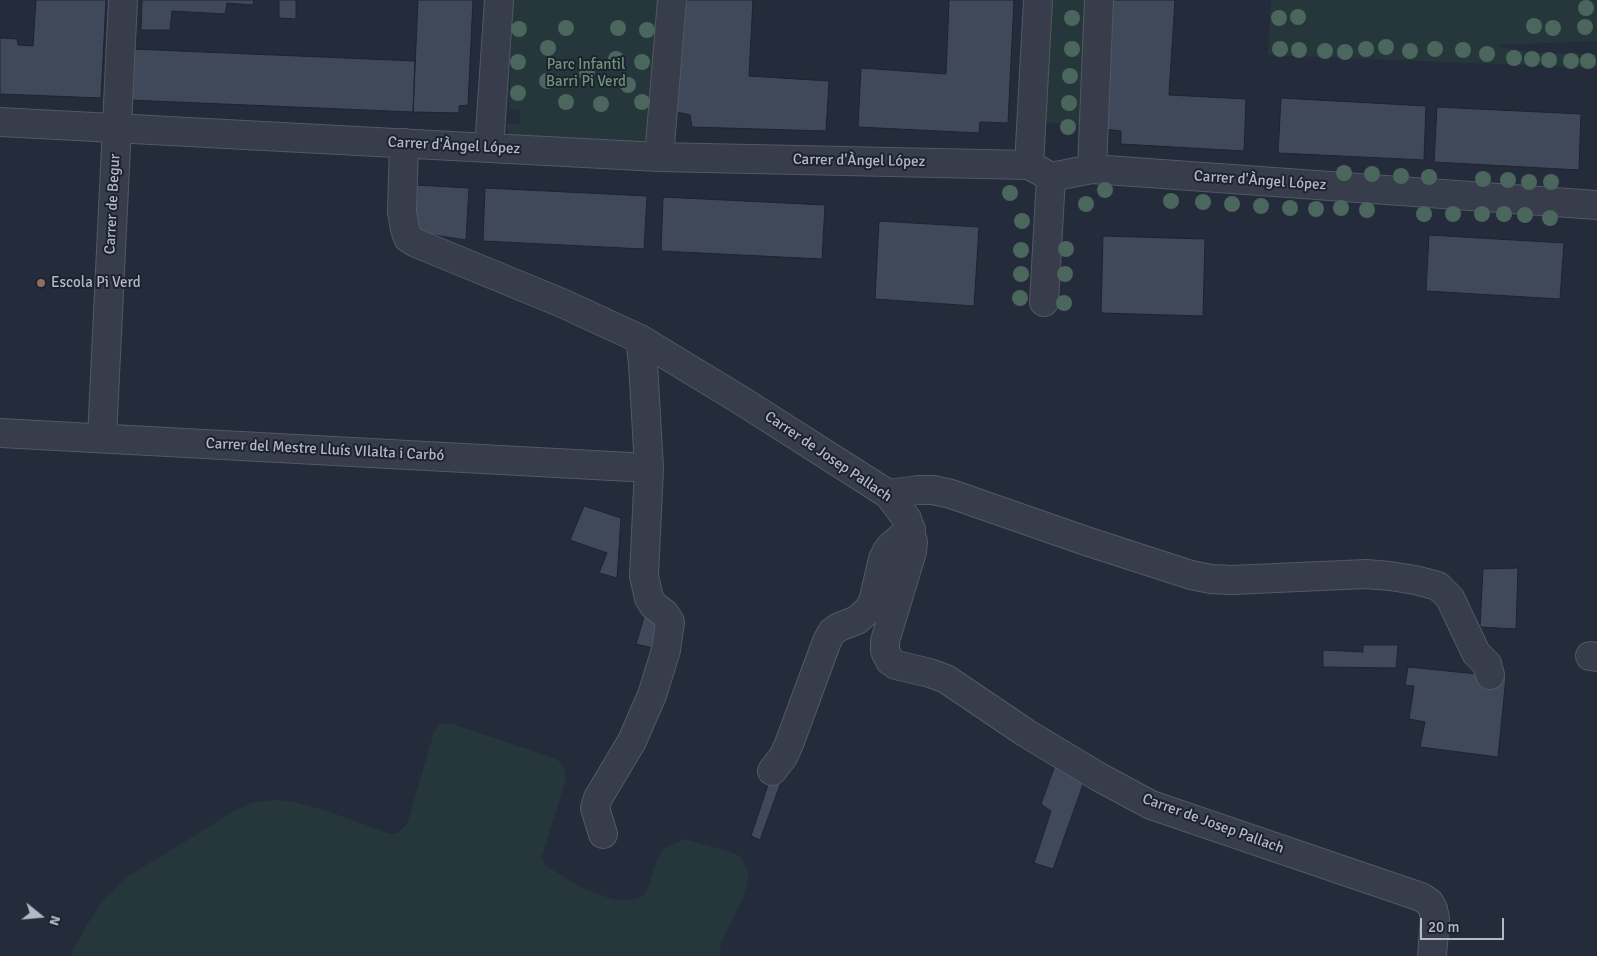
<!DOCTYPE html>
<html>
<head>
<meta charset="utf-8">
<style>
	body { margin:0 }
	#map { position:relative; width:1597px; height:956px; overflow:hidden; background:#242b3a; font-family:Signika,sans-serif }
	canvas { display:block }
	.north { position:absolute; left:15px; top:891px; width:50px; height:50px; -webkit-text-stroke:4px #1d222f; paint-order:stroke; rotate:107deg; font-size:14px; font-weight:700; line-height:20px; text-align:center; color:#b3b8c6 }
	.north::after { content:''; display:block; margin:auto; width:18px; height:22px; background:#b3b8c6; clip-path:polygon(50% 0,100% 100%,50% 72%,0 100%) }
	.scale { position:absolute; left:1420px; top:918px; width:84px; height:22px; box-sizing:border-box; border:2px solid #b3b8c6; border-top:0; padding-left:6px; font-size:15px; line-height:18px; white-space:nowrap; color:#b3b8c6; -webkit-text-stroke:4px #1d222f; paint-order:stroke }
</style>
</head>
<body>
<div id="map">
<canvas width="1597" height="956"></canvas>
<div class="north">N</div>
<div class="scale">20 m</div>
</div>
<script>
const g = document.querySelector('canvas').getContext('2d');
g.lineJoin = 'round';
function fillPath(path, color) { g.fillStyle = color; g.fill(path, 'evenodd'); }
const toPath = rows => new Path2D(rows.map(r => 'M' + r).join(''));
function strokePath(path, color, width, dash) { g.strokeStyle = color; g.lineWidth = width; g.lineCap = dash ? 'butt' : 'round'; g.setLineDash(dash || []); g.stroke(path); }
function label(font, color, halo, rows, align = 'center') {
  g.font = font + ' Signika,sans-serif'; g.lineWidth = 4; g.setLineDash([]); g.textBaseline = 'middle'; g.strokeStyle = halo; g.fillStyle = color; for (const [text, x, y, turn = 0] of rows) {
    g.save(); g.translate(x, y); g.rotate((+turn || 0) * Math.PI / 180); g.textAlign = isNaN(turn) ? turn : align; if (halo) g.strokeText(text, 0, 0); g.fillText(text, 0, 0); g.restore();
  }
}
fillPath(toPath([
	[513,0,659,0,649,140,643,143,512,136,508,132,506,124,519,124,520,110,509,109],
	[1052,0,1091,0,1085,125,1046,123],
	[1271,0,1597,0,1597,41,1498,45,1510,49,1537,53,1596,54,1597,68,1268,55],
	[444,724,453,724,556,759,560,762,565,771,566,779,542,856,543,861,546,866,584,889,615,900,632,900,643,896,648,888,658,857,664,848,685,839,734,853,740,857,748,871,748,879,745,893,721,943,720,953,721,956,70,956,88,923,106,897,130,875,238,809,251,803,272,800,290,801,327,811,391,834,398,833,408,822,434,732,439,725]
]), '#26373b');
const building = toPath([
	[36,0,106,0,101,98,0,94,0,38,17,39,18,45,33,46,36,0],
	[142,0,254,0,253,5,227,3,225,14,172,11,170,30,141,30,142,0],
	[279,0,296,0,296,19,279,18,279,0],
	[418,0,473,0,468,105,459,106,459,113,413,112,418,0],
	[684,0,753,0,749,76,829,81,826,131,692,127,690,115,677,112,684,0],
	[949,0,1014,0,1008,123,980,122,979,133,858,127,861,68,946,74,949,0],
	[1112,0,1175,0,1169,95,1246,99,1244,151,1121,144,1121,131,1104,129,1112,0],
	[132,49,415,61,413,112,129,100,132,49],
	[1281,98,1426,106,1424,160,1278,153,1281,98],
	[1437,107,1581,114,1579,170,1434,162,1437,107],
	[415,185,469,188,466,240,414,232,415,185],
	[485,188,647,196,644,249,483,241,485,188],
	[663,197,825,205,822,259,661,251,663,197],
	[879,221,979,227,974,306,875,299,879,221],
	[1429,235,1564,243,1560,299,1426,291,1429,235],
	[1103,236,1205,239,1203,316,1101,313,1103,236],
	[584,506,621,518,617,578,599,573,607,553,570,540,584,506],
	[1518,568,1516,629,1480,627,1483,569,1518,568],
	[644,617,662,623,653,648,636,644,644,617],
	[1363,645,1398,645,1396,668,1323,667,1323,650,1363,652,1363,645],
	[1408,667,1506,677,1498,757,1420,747,1425,722,1409,719,1414,686,1405,685,1408,667],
	[1057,760,1086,776,1053,869,1034,863,1051,811,1041,804,1057,760],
	[770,779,781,782,760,840,751,836,770,779]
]);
fillPath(building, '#404959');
strokePath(building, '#1f2431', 1);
const minor = toPath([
	[0,122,659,157,1029,165,1051,177,1092,169,1597,205],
	[404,143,402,212,405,229,408,238,416,243,562,303,640,339,742,401,888,494,907,519,913,542,912,552,885,641,885,651,890,661,896,665,930,673,946,679,1026,733,1099,777,1151,805,1421,897,1429,902,1433,909,1435,918,1432,956],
	[489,148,499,0],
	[659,157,672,0],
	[1029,165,1038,0],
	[1092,169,1099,0],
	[1044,302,1051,177],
	[0,433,649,468],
	[102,438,123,0],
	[888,494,918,490,933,490,951,494,1086,541,1191,575,1211,579,1232,580,1366,574,1390,576,1415,580,1438,586,1450,598,1476,653,1487,664,1490,675],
	[1590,656,1597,657],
	[772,771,783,757,789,744,827,641,832,632,839,627,857,620,867,611,873,602,883,559,887,551,891,546,911,529],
	[603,834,595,808,598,798,632,741,652,695,666,650,670,622,665,614,654,606,649,598,644,576,649,468,643,363,640,339]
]);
strokePath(minor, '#535865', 30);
strokePath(minor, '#383d4b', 28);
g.fillStyle = '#4b665d';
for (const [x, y] of [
	[1586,8],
	[1298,17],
	[1072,18],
	[1279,18],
	[1534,26],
	[1585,27],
	[566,28],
	[618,28],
	[1553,28],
	[519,29],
	[647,30],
	[1386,47],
	[548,48],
	[1072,49],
	[1280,49],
	[1366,49],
	[1435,49],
	[1299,50],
	[1463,50],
	[1325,51],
	[1410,51],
	[1345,52],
	[1487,54],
	[1514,58],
	[616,59],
	[1532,59],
	[1549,60],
	[1571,61],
	[1588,61],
	[518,62],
	[642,62],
	[587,74],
	[1070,76],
	[547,81],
	[628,85],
	[518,93],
	[566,102],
	[642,102],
	[1069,103],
	[601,104],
	[1068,127],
	[1344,173],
	[1372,174],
	[1401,176],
	[1429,177],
	[1483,179],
	[1508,180],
	[1529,182],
	[1551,182],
	[1105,190],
	[1010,193],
	[1171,201],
	[1203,202],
	[1086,204],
	[1232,204],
	[1261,206],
	[1290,208],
	[1341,208],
	[1316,209],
	[1367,210],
	[1424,214],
	[1453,214],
	[1482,214],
	[1504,214],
	[1525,215],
	[1550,218],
	[1022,221],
	[1066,249],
	[1021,250],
	[1021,274],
	[1065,274],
	[1020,298],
	[1064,303]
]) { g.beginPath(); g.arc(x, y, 8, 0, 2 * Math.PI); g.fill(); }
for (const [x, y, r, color] of [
	[41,283,5,"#8d6e63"]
]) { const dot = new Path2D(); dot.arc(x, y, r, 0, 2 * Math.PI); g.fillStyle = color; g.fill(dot); strokePath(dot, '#1d222f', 2); }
label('15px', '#6b967a', '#1d222f', [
	["Parc Infantil",586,65],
	["Barri Pi Verd",586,82]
]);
label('15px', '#b3b8c6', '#1d222f', [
	["Carrer d'Àngel López",454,146,3],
	["Carrer d'Àngel López",859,161,1],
	["Carrer d'Àngel López",1260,181,4],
	["Carrer de Begur",113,204,-87],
	["Carrer del Mestre Lluís VIlalta i Carbó",325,450,3],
	["Carrer de Josep Pallach",828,457,34],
	["Carrer de Josep Pallach",1213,824,20]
]);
label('15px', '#b3b8c6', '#1d222f', [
	["Escola Pi Verd",51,283]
], 'left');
</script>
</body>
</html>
